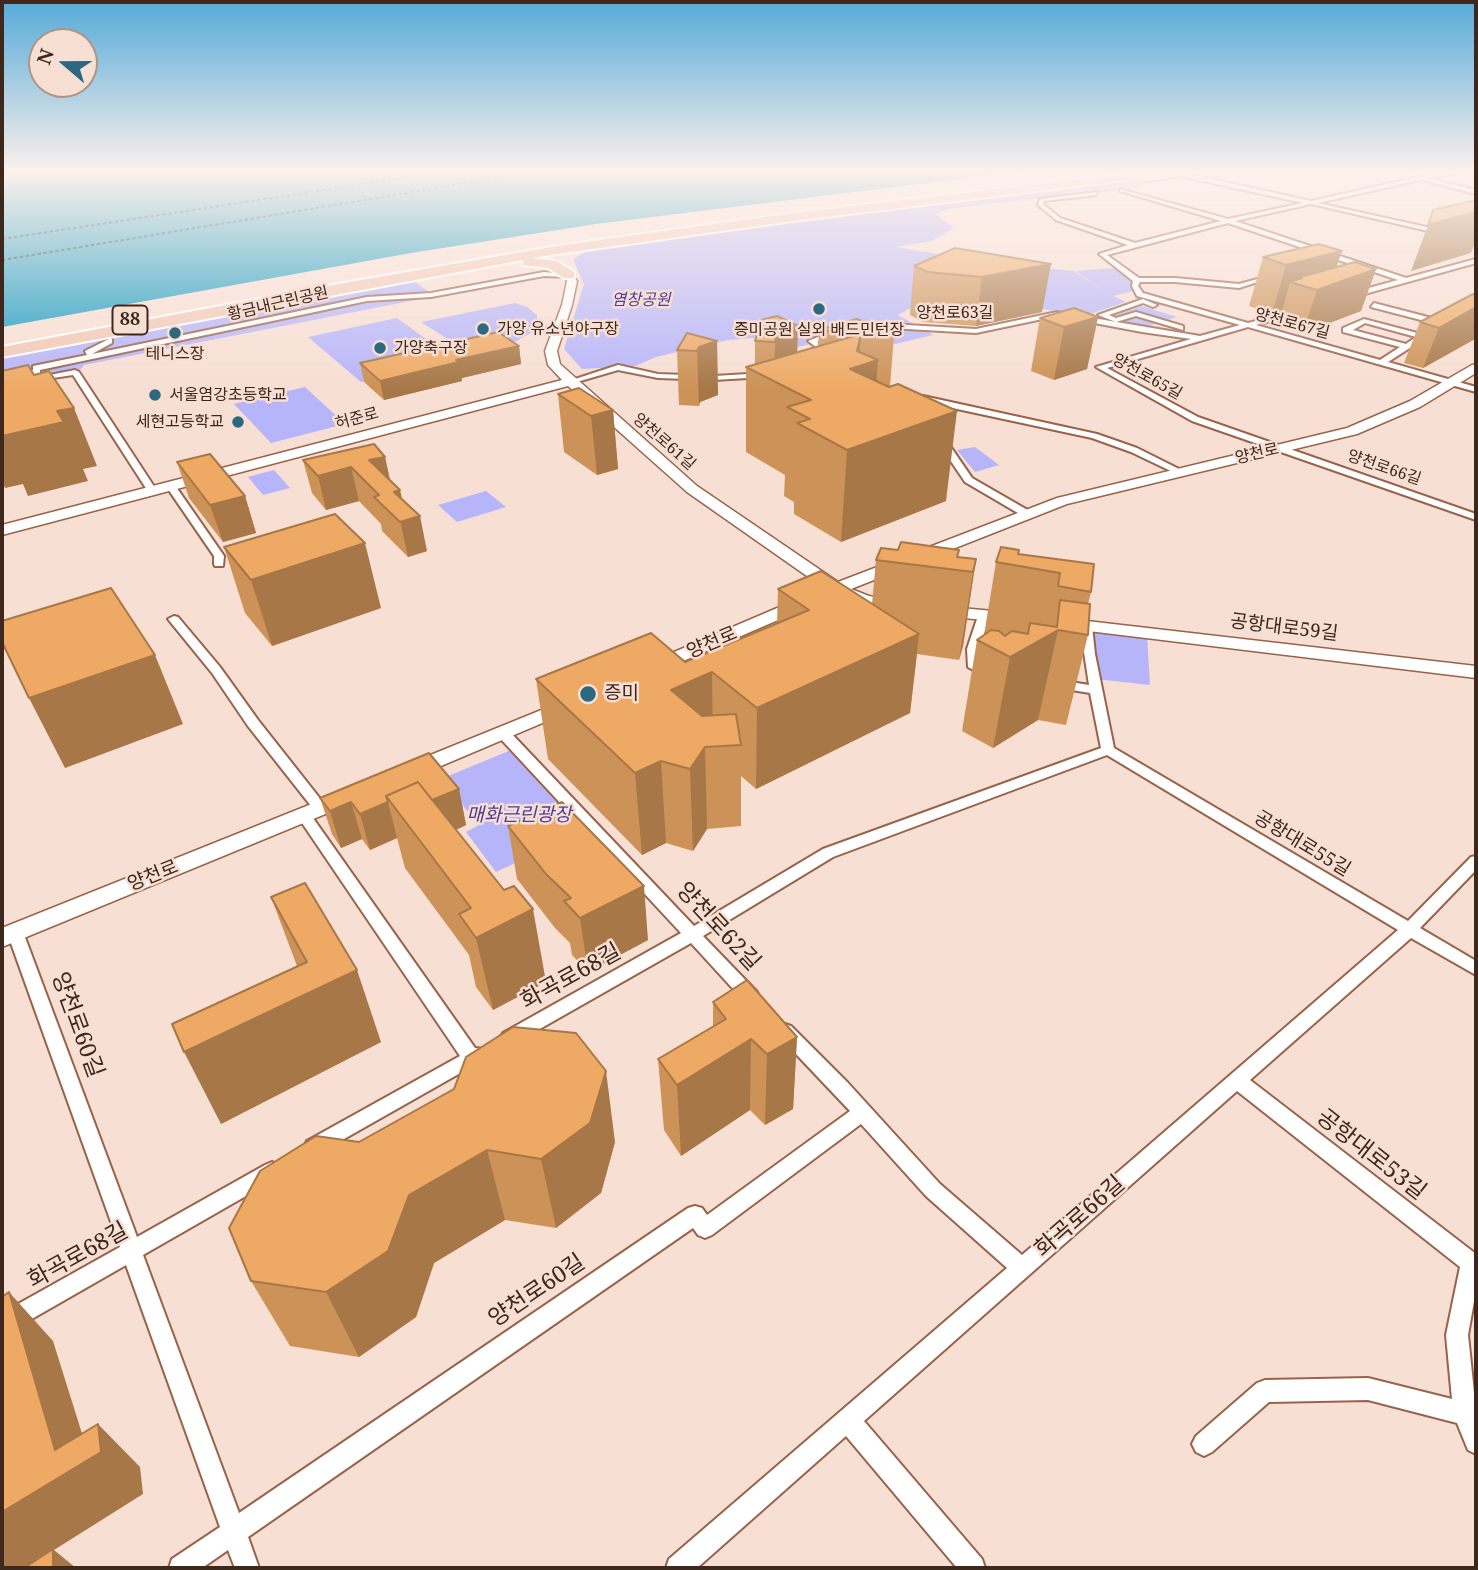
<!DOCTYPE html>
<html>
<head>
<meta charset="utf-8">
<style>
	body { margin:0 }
	#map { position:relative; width:1478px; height:1570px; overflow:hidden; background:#f8dfd4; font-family:"Noto Serif",serif }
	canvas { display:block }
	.frame { position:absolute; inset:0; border:4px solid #3e271c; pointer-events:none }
	.north { position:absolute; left:28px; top:28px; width:70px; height:70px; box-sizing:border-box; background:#f8dfd4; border:2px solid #ae958a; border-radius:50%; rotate:290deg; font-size:19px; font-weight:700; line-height:28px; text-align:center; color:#3e271c }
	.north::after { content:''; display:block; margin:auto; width:24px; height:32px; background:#2c6980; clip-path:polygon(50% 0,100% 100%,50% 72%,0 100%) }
</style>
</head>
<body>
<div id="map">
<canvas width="1478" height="1570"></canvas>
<div class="frame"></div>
<div class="north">N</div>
</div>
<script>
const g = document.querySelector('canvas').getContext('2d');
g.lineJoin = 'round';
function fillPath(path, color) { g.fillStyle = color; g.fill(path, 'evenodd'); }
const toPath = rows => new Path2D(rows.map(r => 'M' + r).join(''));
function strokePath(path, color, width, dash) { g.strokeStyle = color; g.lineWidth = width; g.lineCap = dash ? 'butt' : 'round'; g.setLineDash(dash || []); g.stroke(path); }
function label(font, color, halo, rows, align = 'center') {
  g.font = font + ' "Noto Serif","Noto Sans KR",serif'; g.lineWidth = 5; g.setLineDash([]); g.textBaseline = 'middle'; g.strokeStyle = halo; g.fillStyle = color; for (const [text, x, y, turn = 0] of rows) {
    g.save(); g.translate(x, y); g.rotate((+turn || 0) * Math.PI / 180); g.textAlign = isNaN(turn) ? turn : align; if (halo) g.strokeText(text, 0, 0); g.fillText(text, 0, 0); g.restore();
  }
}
fillPath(toPath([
	[1143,179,1150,181,1145,185,1104,192,952,208,935,214,954,228,932,241,895,247,1001,264,1074,271,1108,294,1076,271,1114,268,1133,281,1133,291,1113,296,1126,302,1084,316,939,292,898,315,914,324,853,321,806,341,811,344,792,348,777,336,728,340,656,357,635,366,582,369,564,349,584,284,573,259,591,249,803,219,1017,196],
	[554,271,557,273,556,279,539,277,431,297,84,365,80,370,2,385,2,358,414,281,432,294],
	[515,303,527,307,537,315,537,323,533,332,511,344,471,354,421,322],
	[1142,306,1177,317,1143,328,1100,320],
	[397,318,455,360,361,382,308,337],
	[856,326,926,330,933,335,895,344],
	[305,387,345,424,271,443,234,404],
	[975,447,999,465,975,472,957,450],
	[274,470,290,488,263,495,248,477],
	[486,491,506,507,457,522,438,505],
	[1088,628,1147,635,1150,685,1096,679],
	[511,750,585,830,496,872,466,832,479,825,441,779]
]), '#b7b5fa');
fillPath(toPath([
	[2,170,1032,170,596,224,411,253,2,327]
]), '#189bc2');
strokePath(toPath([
	[2,239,456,170],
	[2,260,546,170]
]), '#03394a', 2, [3.5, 2.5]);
const street = toPath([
	[1465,170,1476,170,1427,178,1476,190,1476,194,1425,181,1425,179,1318,203,1476,238,1476,242,1311,204,1235,221,1406,278,1476,259,1476,263,1350,298,1347,294,1398,280,1228,223,1107,255,1139,278,1175,278,1239,284,1276,274,1276,276,1239,288,1175,282,1140,282,1138,286,1143,293,1248,323,1300,309,1300,313,1256,325,1380,360,1400,347,1343,332,1343,328,1364,319,1421,334,1430,331,1430,335,1388,362,1476,387,1476,392,1248,327,1107,368,1198,417,1476,514,1476,520,1192,421,1096,367,1191,339,1142,332,1057,316,976,333,856,326,817,342,836,356,837,358,833,360,808,341,855,322,976,329,1057,312,1200,336,1240,325,1137,296,1132,286,1133,281,1099,254,1128,245,1056,220,1038,205,1040,199,1098,192,1096,195,1044,201,1043,204,1060,218,1135,243,1221,221,1120,191,1120,189,1228,219,1303,203,1180,176,1146,181,1148,178,1180,172,1311,201,1431,174,1465,170],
	[1365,323,1416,337,1406,344,1353,330,1365,323],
	[544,272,572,275,569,277,544,276,431,297,367,301,40,370,40,374,2,381,2,377,33,370,33,366,87,355,85,351,109,339,112,339,112,343,92,354,367,297,431,293,544,272],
	[1143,299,1157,305,1153,307,1143,303,1109,315,1116,318,1136,312,1183,326,1183,330,1136,316,1116,322,1098,315,1143,299],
	[1374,303,1447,322,1448,324,1444,326,1371,307,1374,303],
	[618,365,658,374,714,376,765,373,769,375,765,377,714,380,658,378,618,370,570,384,566,382,618,365],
	[75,370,79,372,157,491,155,493,149,493,73,375,33,381,29,379,75,370],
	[923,396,1097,434,1137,448,1185,472,1177,474,1131,452,1092,438,920,401,920,397,923,396],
	[940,440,946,440,972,478,1031,512,1031,516,1023,516,965,482,938,442,940,440],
	[168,484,174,484,224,556,223,566,215,566,214,564,214,556,166,486,168,484],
	[984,613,990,616,979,649,980,665,990,672,984,676,968,667,967,649,978,616,984,613],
	[174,616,178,617,220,667,258,720,325,805,327,808,325,811,315,811,248,726,212,673,168,619,174,616],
	[1086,622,1092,626,1095,654,1114,748,1408,921,1471,857,1476,856,1476,870,1420,928,1476,961,1476,975,1411,938,1250,1080,1476,1254,1476,1290,1468,1335,1476,1412,1476,1454,1468,1450,1457,1423,1368,1400,1269,1402,1212,1452,1204,1456,1196,1452,1192,1444,1196,1436,1257,1383,1265,1380,1368,1378,1452,1399,1446,1335,1460,1267,1237,1091,864,1421,982,1559,985,1568,957,1568,846,1436,697,1568,666,1568,669,1559,1007,1268,926,1196,861,1124,712,1235,705,1238,698,1235,693,1228,248,1537,259,1568,235,1568,228,1550,202,1568,169,1568,172,1559,220,1527,126,1265,2,1336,2,1313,120,1247,7,932,9,928,15,926,21,928,23,932,137,1237,265,1165,272,1162,279,1165,282,1171,279,1177,143,1255,239,1513,688,1208,695,1206,702,1208,707,1215,850,1111,779,1036,776,1031,779,1026,785,1024,791,1026,848,1083,940,1184,1022,1255,1398,930,1107,755,833,857,703,936,757,992,759,997,757,1002,751,1004,745,1002,691,943,515,1043,509,1045,503,1043,500,1038,503,1033,681,933,498,736,496,733,498,730,508,730,694,926,823,849,1101,748,1090,693,1059,688,1053,684,1059,680,1089,685,1080,626,1086,622],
	[303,809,308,811,475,1048,485,1049,488,1054,485,1059,314,1156,307,1153,304,1147,307,1141,460,1056,298,817,296,814,298,811,303,809]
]);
const secondary = toPath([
	[569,272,577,281,572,305,557,351,560,364,697,486,838,582,1057,498,1347,428,1410,401,1472,365,1476,364,1476,373,1420,407,1357,434,1067,504,851,589,869,596,906,602,909,606,906,610,865,606,836,595,653,674,646,672,644,668,646,664,824,588,687,492,568,386,2,535,2,525,562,380,548,365,545,351,562,305,567,281,564,275,569,272],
	[939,606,1015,613,1024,618,1015,623,933,615,930,611,933,607,939,606],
	[1061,618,1476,666,1476,678,1055,627,1052,623,1061,618],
	[566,700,573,702,576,706,573,710,415,777,401,777,398,772,401,767,566,700],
	[349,789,357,791,360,796,357,801,2,947,2,928,349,789]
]);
const highway = toPath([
	[1161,170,1189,170,1184,173,793,221,557,254,532,258,556,261,574,272,574,278,564,278,548,268,523,265,523,260,2,357,2,347,338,284,557,246,793,213,1161,170]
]);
strokePath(street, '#99634a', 4);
strokePath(secondary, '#99634a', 3);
strokePath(highway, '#fff', 4);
fillPath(street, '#fff');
fillPath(secondary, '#fff');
fillPath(highway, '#f1c8b5');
fillPath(toPath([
	[955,248,1042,312,976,326,923,322,910,315,914,266],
	[1342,251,1336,267,1376,269,1361,311,1303,333,1277,325,1282,311,1272,314,1249,306,1263,257],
	[1098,317,1087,369,1054,380,1031,371,1040,318],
	[1420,322,1475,339,1423,368,1404,363],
	[798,326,797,352,818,346,819,330,894,336,890,386,946,501,841,542,794,514,794,502,784,496,785,475,746,452,746,367,755,364,755,341],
	[717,341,718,395,700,402,699,406,679,405,677,350],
	[519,346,521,364,462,378,462,381,384,400,364,382,360,363],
	[558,394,613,410,618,469,597,475,564,452],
	[385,457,390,480,403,500,427,551,408,557,382,531,381,524,359,501,326,510,312,493,303,460],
	[177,462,245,496,256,533,223,542,189,498],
	[224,547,381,608,272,646,245,613],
	[958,557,976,559,963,646,959,660,917,654,910,713,756,789,741,776,741,826,707,829,693,851,666,843,642,855,548,759,536,679,685,662,777,623,778,589,872,604,876,560],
	[996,562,1094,564,1091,592,1088,604,1088,635,1066,725,1038,720,993,748,962,731,977,640,984,635],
	[459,789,466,825,456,830,546,982,493,1010,476,987,469,955,405,868,397,838,370,850,362,839,341,848,332,834,320,798],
	[508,826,648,940,588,972,572,955,570,943,555,928,517,879],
	[271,897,381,1042,221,1124,297,966],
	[713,1002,797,1037,793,1109,765,1125,750,1110,681,1156,664,1130,658,1059,713,1026],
	[359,1142,615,1142,601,1193,556,1228,505,1220,434,1263,416,1317,359,1357,290,1346,251,1281]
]), '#cd9257');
fillPath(toPath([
	[1476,212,1476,239,1471,253,1411,271,1428,225],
	[1342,251,1330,285,1376,269,1361,311,1303,333,1317,290,1300,277,1298,284,1290,282,1282,311,1272,314,1286,265],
	[1051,264,1042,312,976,326,982,277],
	[1476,307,1476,335,1475,339,1423,368,1439,328],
	[1098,317,1087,369,1054,380,1064,327],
	[798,326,796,392,774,381,775,342,777,332],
	[861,334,859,366,878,360,872,441,957,411,946,501,841,542,847,450,850,369,857,351],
	[717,341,718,395,700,402,699,406,697,351,699,347],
	[519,346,521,364,462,378,462,381,384,400,380,381,456,360],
	[74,408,97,466,83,469,88,481,28,496,23,484,5,488,2,480,2,436,57,411],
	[613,410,618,469,597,475,591,416],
	[385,457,392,490,377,494,369,460],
	[351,467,359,501,326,510,318,476],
	[400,490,407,520,420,516,427,551,408,557,394,492],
	[245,496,256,533,223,542,210,505],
	[365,543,381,608,272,646,251,580],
	[976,559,963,646,959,660,973,572],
	[1058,630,1038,720,993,748,1010,657],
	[919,634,910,713,756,789,757,708],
	[155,655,183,724,65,768,29,698],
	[712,672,713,746,705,747,707,829,693,851,690,769,671,690],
	[661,761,666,843,642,855,635,773],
	[459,789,466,825,433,840,424,804],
	[351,802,362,839,341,848,330,811],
	[388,802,397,838,370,850,360,814],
	[644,886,648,940,588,972,580,918],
	[533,909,546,982,493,1010,476,938],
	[357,970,381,1042,221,1124,184,1052],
	[797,1037,793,1109,765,1125,767,1054],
	[751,1039,750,1110,681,1156,677,1085],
	[606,1071,615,1142,601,1193,556,1228,541,1159],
	[487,1150,505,1220,434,1263,416,1317,359,1357,326,1292,409,1195],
	[9,1292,53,1341,90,1459,98,1424,140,1467,143,1494,54,1550,76,1568,2,1568,2,1512,55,1450]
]), '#a77747');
const building = toPath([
	[1476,200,1476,212,1428,225,1433,210,1476,200],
	[1319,244,1342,251,1286,265,1263,257,1319,244],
	[955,248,1051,264,982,277,928,272,914,266,955,248],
	[1355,262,1376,269,1317,290,1290,282,1302,278,1300,277,1355,262],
	[1473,294,1476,295,1476,307,1439,328,1420,322,1473,294],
	[1074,308,1098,317,1064,327,1040,318,1074,308],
	[777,316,798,326,777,332,775,342,755,341,761,320,777,316],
	[857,319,894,336,819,330,857,319],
	[498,332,519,346,456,360,459,362,380,381,360,363,498,332],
	[687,333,717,341,699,347,697,351,677,350,687,333],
	[861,334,857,351,878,360,850,369,889,387,898,384,957,411,847,450,797,423,810,419,787,407,811,400,746,367,861,334],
	[28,365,34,375,49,371,74,408,57,411,64,422,2,436,2,371,28,365],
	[579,388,613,410,591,416,558,394,579,388],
	[374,444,385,457,369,460,400,490,394,492,420,516,400,522,374,497,379,495,351,467,318,476,303,460,374,444],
	[210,454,245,496,210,505,177,462,210,454],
	[335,514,365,543,251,580,224,547,335,514],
	[901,542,959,550,957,557,976,559,973,572,876,560,881,548,898,550,901,542],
	[1001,547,1019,550,1018,554,1094,564,1091,592,1058,586,1060,573,996,562,1001,547],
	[821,571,919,634,757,708,712,672,671,690,702,716,736,714,741,745,705,747,690,769,661,761,635,773,536,679,651,633,685,662,809,610,778,589,821,571],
	[111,588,155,655,29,698,2,642,2,621,111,588],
	[1060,600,1090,604,1088,635,1058,630,1010,657,977,640,991,630,999,631,1005,636,1012,631,1028,634,1030,623,1057,627,1060,600],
	[429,753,459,789,432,800,418,782,386,796,388,802,360,814,351,802,330,811,320,798,429,753],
	[418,782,504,890,514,886,533,909,476,938,459,914,471,908,386,796,418,782],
	[562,802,644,886,580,918,564,901,571,898,546,874,508,826,562,802],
	[305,883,357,970,184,1052,172,1024,307,962,271,897,305,883],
	[747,980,797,1037,767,1054,751,1039,677,1085,658,1059,726,1019,713,1002,747,980],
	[513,1027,576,1033,606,1071,590,1123,541,1159,487,1150,409,1195,388,1251,326,1292,251,1281,229,1228,260,1171,316,1136,359,1142,454,1089,466,1057,513,1027],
	[9,1292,55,1450,98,1424,101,1452,2,1512,2,1297,9,1292],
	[53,1549,53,1568,24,1568,53,1549]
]);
fillPath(building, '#eeaa65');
strokePath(building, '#a77747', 2);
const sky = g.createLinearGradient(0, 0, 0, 389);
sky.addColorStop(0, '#55aad9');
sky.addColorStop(0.44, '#fcf1ec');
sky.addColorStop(1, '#fcf1ec00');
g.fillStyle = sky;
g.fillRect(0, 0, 1478, 389);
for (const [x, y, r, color] of [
	[819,309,7,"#2c6980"],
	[483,329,7,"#2c6980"],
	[175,333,7,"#2c6980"],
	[380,348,7,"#2c6980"],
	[155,395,7,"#2c6980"],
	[238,422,7,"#2c6980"],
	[588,694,9,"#2c6980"]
]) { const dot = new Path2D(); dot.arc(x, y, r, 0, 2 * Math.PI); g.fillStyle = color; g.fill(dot); strokePath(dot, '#f8dfd4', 2.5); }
label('italic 16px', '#4c3e9c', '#f8dfd4', [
	["염창공원",641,300]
]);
label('16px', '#3e271c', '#f8dfd4', [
	["황금내근린공원",278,304,-13],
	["양천로63길",955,313],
	["양천로67길",1292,324,15],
	["양천로65길",1147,377,29],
	["허준로",357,419,-15],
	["양천로61길",664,442,41],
	["양천로",1257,454,-13],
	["양천로66길",1384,468,19]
]);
label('16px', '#3e271c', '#f8dfd4', [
	["가양 유소년야구장",497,329],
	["증미공원 실외 배드민턴장",819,330,"center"],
	["가양축구장",394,348],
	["테니스장",175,354,"center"],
	["서울염강초등학교",169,395],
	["세현고등학교",224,422,"right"]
], 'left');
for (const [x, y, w] of [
	[130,320,35]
]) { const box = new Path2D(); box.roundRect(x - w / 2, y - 14.5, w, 29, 5); g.fillStyle = '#f8dfd4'; g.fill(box); strokePath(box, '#3e271c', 2); }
label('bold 18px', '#3e271c', null, [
	["88",130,320]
]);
label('19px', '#3e271c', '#f8dfd4', [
	["공항대로59길",1284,628,7],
	["양천로",712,643,-23],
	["공항대로55길",1302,844,31],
	["양천로",153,876,-22]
]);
label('19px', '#3e271c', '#f8dfd4', [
	["증미",604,694]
], 'left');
label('italic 19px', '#4c3e9c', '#f8dfd4', [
	["매화근린광장",519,816]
]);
label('23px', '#3e271c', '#f8dfd4', [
	["양천로62길",718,927,47],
	["화곡로68길",571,977,-29],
	["양천로60길",77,1025,70],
	["공항대로53길",1371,1155,38],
	["화곡로66길",1080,1217,-41],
	["화곡로68길",78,1256,-29],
	["양천로60길",537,1291,-34]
]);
</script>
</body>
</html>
